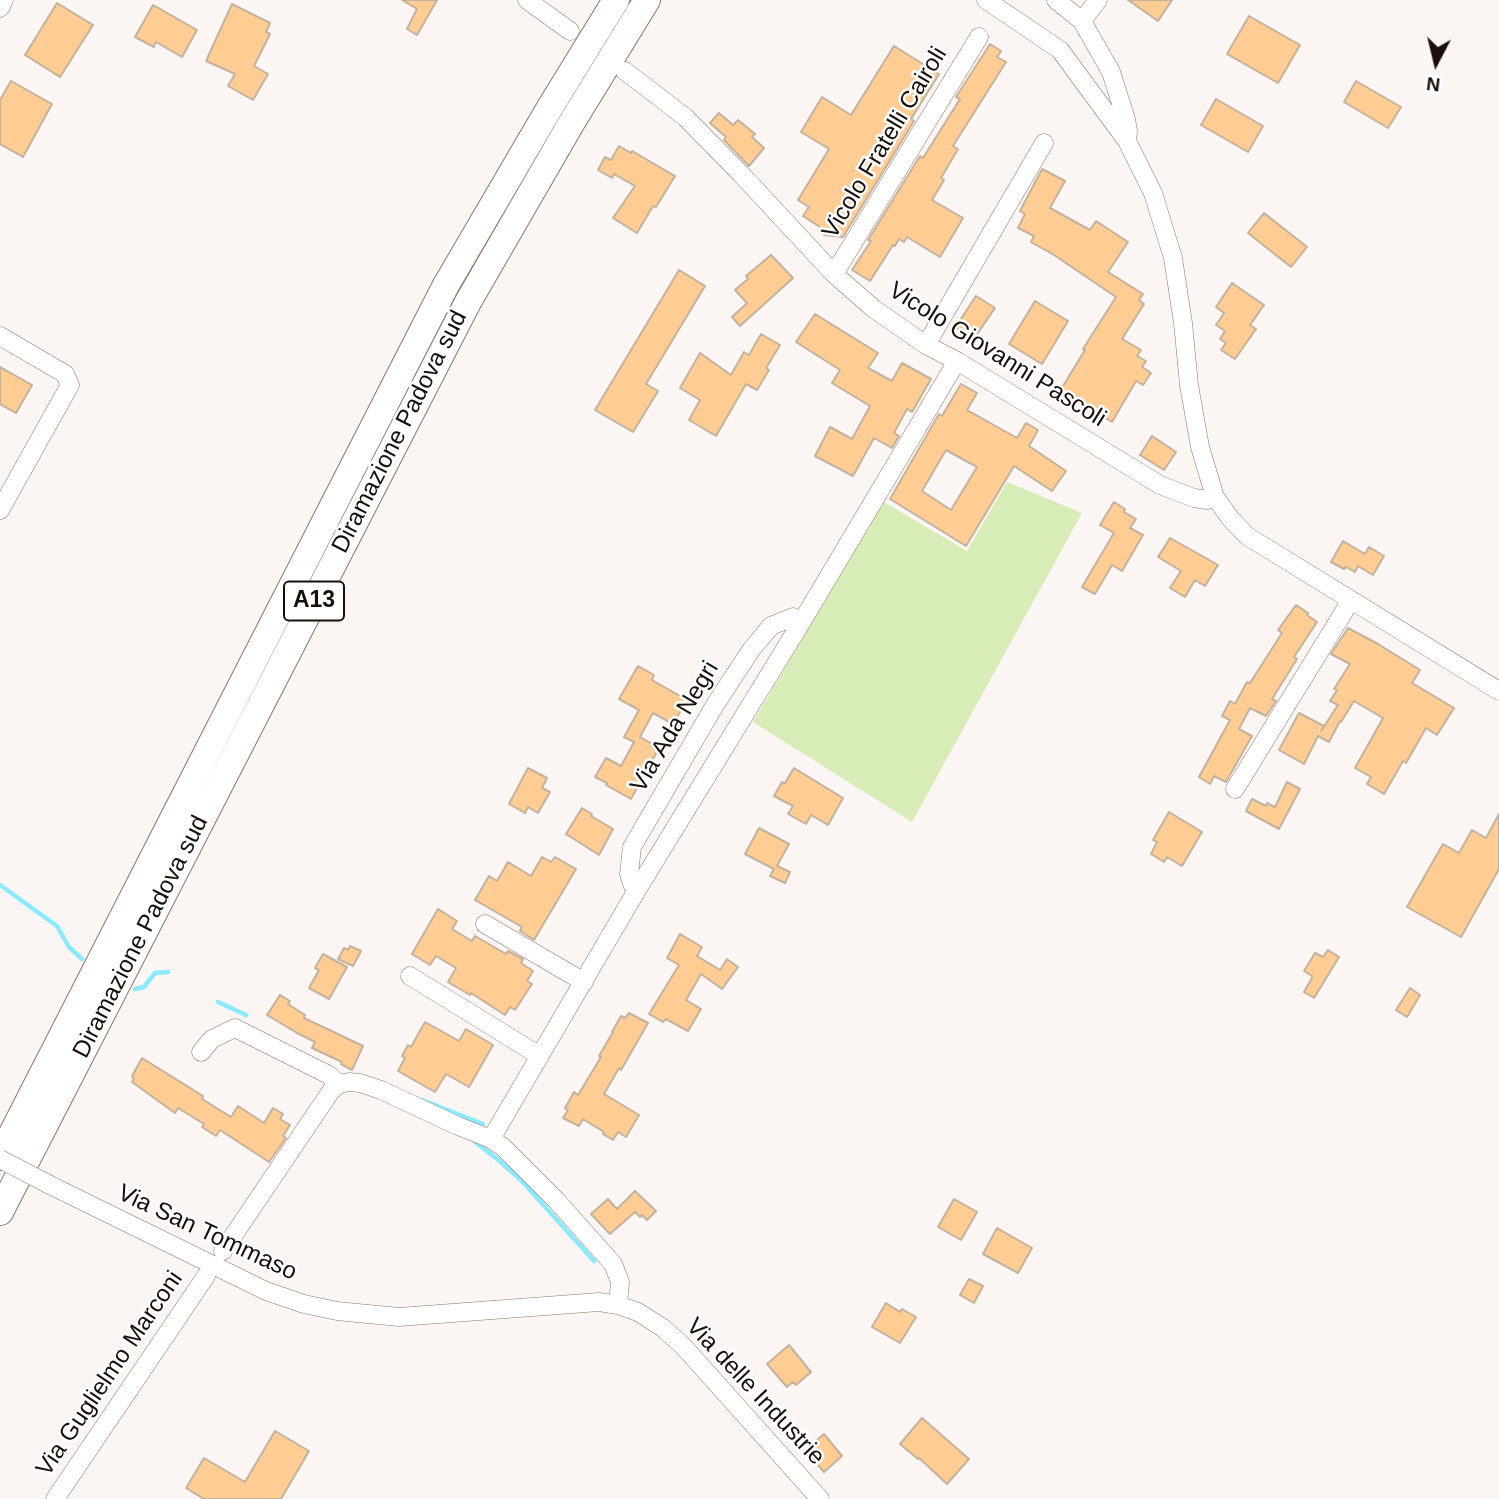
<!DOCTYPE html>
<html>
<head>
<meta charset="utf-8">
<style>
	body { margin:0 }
	#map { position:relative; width:1499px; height:1499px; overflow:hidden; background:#fbf6f3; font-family:Helvetica,sans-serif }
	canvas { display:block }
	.north { position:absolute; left:1401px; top:28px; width:70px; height:70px; -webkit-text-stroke:5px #fff; paint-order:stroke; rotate:187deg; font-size:19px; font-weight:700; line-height:28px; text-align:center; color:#170f0a }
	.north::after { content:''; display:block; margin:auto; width:24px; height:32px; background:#170f0a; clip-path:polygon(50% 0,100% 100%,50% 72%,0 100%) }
</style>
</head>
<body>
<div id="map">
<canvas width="1499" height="1499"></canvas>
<div class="north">N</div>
</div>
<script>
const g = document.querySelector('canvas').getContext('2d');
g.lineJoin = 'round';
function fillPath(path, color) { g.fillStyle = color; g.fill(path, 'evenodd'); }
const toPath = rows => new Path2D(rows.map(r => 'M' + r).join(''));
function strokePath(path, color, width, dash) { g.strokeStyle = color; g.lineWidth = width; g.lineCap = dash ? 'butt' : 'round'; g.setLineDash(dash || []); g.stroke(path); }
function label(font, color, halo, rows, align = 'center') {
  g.font = font + ' Helvetica,sans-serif'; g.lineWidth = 5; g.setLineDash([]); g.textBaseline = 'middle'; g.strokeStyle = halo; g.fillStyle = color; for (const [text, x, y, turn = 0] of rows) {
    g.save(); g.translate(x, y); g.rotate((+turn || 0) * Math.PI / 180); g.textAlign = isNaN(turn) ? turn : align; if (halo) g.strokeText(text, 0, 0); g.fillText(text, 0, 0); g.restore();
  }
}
fillPath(toPath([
	[1007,482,1082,513,912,822,753,722,884,502,967,551]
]), '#d8ecb7');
strokePath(toPath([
	[0,885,57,926,69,947,82,959],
	[135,989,144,987,155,973,168,972],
	[218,1002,246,1015],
	[422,1100,483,1124],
	[474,1141,496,1158,521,1180,594,1261]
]), '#8beafb', 4.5);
const building = toPath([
	[402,0,437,0,417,35,407,29,417,9,402,0],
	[1128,0,1172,0,1158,21,1128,0],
	[57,3,93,25,60,77,25,55,57,3],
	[232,4,270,23,266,32,270,34,254,66,268,74,253,100,228,86,235,74,206,61,232,4],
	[153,5,197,30,182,57,156,42,154,47,135,37,153,5],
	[1249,16,1300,45,1278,83,1227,54,1249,16],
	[990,44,1001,51,997,57,1006,62,953,146,958,149,941,178,944,180,932,200,963,218,940,257,907,237,904,242,899,239,895,246,893,245,870,281,852,270,871,241,868,240,920,156,923,158,960,99,956,97,990,44],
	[894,46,939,74,911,119,914,121,900,144,843,237,824,235,826,231,803,216,809,207,798,200,829,149,801,132,822,97,851,115,894,46],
	[11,81,52,104,23,157,0,144,0,100,11,81],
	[1356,81,1401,107,1388,128,1344,102,1356,81],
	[1216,99,1263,126,1248,152,1201,125,1216,99],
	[719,113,733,125,738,120,755,134,752,137,764,148,749,166,724,140,726,137,710,123,719,113],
	[619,146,631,153,632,151,675,176,656,207,653,206,637,233,613,218,635,186,614,174,612,178,598,170,605,157,611,160,619,146],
	[1042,169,1065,181,1050,208,1090,230,1096,221,1128,242,1108,272,1143,294,1139,300,1144,304,1122,339,1141,350,1137,356,1146,361,1142,367,1151,373,1143,385,1136,381,1112,422,1060,391,1085,350,1083,349,1116,297,1054,255,1031,242,1034,236,1018,228,1025,214,1020,211,1042,169],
	[1264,213,1307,247,1291,267,1248,233,1264,213],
	[771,255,793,278,740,326,732,317,747,303,735,290,748,279,746,276,771,255],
	[679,270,705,286,646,384,658,391,633,432,595,410,679,270],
	[1232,283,1264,305,1250,325,1256,329,1235,359,1221,350,1226,343,1220,339,1225,331,1216,325,1224,313,1216,307,1232,283],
	[976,296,995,308,973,340,955,328,976,296],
	[1035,301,1068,321,1042,364,1009,344,1035,301],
	[815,314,878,353,868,368,892,381,902,363,931,379,912,412,907,409,894,433,899,436,892,448,874,438,853,476,815,456,830,427,852,439,870,406,832,383,840,370,796,342,815,314],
	[761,334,780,345,766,368,769,370,757,390,746,384,716,436,689,420,700,400,680,388,700,353,731,375,744,352,749,355,761,334],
	[0,367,32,385,16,413,0,404,0,367],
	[961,384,977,393,967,410,1017,438,1026,423,1038,430,1029,446,1066,471,1052,491,1014,466,966,546,890,499,939,414,942,416,961,384],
	[946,450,977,467,951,510,922,491,946,450],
	[1152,436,1176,452,1164,470,1140,455,1152,436],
	[1114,502,1125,509,1124,512,1136,519,1130,528,1143,535,1122,571,1112,565,1095,594,1082,587,1114,533,1100,525,1114,502],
	[1170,538,1218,565,1205,586,1195,580,1185,597,1170,588,1181,571,1158,557,1170,538],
	[1343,541,1365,554,1369,547,1384,556,1373,575,1358,566,1355,572,1346,567,1344,569,1331,562,1343,541],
	[1296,605,1308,613,1307,615,1317,622,1294,657,1297,659,1272,699,1276,701,1266,716,1250,708,1239,729,1252,736,1226,782,1214,776,1210,784,1199,777,1230,720,1222,716,1230,701,1235,704,1247,682,1250,683,1282,633,1278,630,1296,605],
	[1348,628,1378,644,1420,670,1412,683,1454,708,1437,735,1426,728,1406,763,1403,761,1384,794,1367,784,1371,777,1355,768,1383,718,1354,701,1341,722,1340,721,1329,742,1318,736,1304,764,1279,750,1299,713,1324,726,1321,731,1338,705,1330,701,1337,690,1334,689,1350,664,1331,654,1348,628],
	[638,666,654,675,652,680,687,700,673,724,653,713,640,737,659,748,631,799,606,785,607,783,595,777,606,758,621,766,634,742,624,737,639,710,619,699,638,666],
	[528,768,547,778,542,788,550,792,538,813,528,807,525,813,509,804,528,768],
	[794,768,843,798,828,825,811,815,806,824,788,814,793,806,774,796,782,782,785,783,794,768],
	[1287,782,1300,789,1279,829,1246,811,1252,799,1266,806,1267,803,1275,807,1287,782],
	[582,808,592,814,591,816,613,829,599,855,566,834,582,808],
	[1169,812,1202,832,1182,866,1167,857,1164,862,1151,854,1157,842,1153,840,1169,812],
	[1499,814,1499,869,1461,937,1407,907,1443,844,1459,853,1472,830,1486,838,1499,814],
	[759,828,789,844,777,866,790,872,785,883,770,876,774,869,745,854,759,828],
	[542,857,551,862,555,857,576,869,534,940,520,931,522,927,475,900,489,876,497,881,508,862,531,876,542,857],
	[438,909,457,921,452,929,472,941,475,936,506,954,508,951,523,959,521,963,533,971,527,981,532,984,515,1010,510,1007,505,1015,471,993,470,995,448,982,456,968,436,956,430,965,412,954,438,909],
	[680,934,702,947,697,956,720,970,727,959,738,967,722,989,701,974,686,1000,701,1009,688,1031,666,1019,663,1022,649,1014,679,965,667,958,680,934],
	[350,946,361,951,353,966,338,959,344,948,348,950,350,946],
	[1328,950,1339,957,1314,998,1304,992,1312,978,1312,976,1304,971,1315,953,1323,957,1328,950],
	[323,954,347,967,329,999,309,988,319,970,315,968,323,954],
	[1410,988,1420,995,1407,1017,1396,1010,1410,988],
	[280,995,290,1001,288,1004,305,1015,304,1018,363,1046,352,1070,341,1064,342,1062,312,1048,315,1042,297,1033,267,1015,280,995],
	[629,1013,648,1023,621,1070,619,1068,604,1094,639,1115,626,1137,618,1132,613,1140,603,1134,604,1132,583,1119,579,1126,563,1118,568,1110,565,1108,574,1092,578,1095,601,1057,599,1056,613,1032,612,1032,621,1016,625,1018,629,1013],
	[425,1022,459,1041,466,1029,493,1045,469,1087,446,1074,435,1092,398,1071,405,1058,402,1056,408,1045,411,1047,425,1022],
	[142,1058,203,1096,202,1099,231,1117,238,1106,264,1123,273,1108,283,1114,280,1119,290,1125,283,1136,286,1138,269,1162,220,1130,216,1136,202,1127,204,1124,178,1108,175,1113,132,1082,134,1078,132,1076,142,1058],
	[635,1191,656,1211,647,1220,642,1215,640,1217,635,1212,610,1234,591,1214,608,1199,617,1209,635,1191],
	[954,1199,977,1212,961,1240,938,1227,954,1199],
	[997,1228,1032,1248,1018,1273,983,1254,997,1228],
	[969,1279,983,1286,974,1303,960,1295,969,1279],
	[886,1303,900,1312,902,1309,916,1317,900,1343,872,1327,886,1303],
	[789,1345,811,1372,796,1385,793,1382,787,1387,767,1364,789,1345],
	[922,1418,969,1459,947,1484,919,1458,918,1459,900,1444,922,1418],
	[275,1431,309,1451,281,1499,204,1499,186,1488,204,1458,245,1482,275,1431],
	[824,1434,842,1456,824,1472,805,1450,824,1434]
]);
fillPath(building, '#ffcd93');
strokePath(building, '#c3b29e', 2);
const minor = toPath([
	[527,0,570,31],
	[986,0,1060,50,1127,141,1153,193,1173,258,1183,323,1189,385,1200,447,1215,497,1230,518,1247,536,1499,691],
	[1056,0,1082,21,1111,72,1126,119,1128,131,1127,141],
	[0,8,4,0],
	[1082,21,1098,0],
	[625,71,685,117,741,174,834,274,874,309,926,345,957,361,1160,485,1194,498,1207,500,1215,497],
	[834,274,979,37],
	[0,336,65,374,70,385,0,510],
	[926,345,1044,143],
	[1235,789,1345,610,1349,600],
	[637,890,633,886,629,874,632,847,715,705,751,650,771,626,793,617,801,623],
	[485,924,584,982],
	[410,976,540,1056],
	[201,1052,212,1039,235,1028,329,1075,339,1084],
	[491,1139,637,890,801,623,957,361],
	[52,1186,266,1291,304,1304,337,1311,399,1317,599,1302,618,1305,638,1312,663,1328,683,1346,820,1499],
	[223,1251,331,1091,339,1084,349,1082,360,1083,381,1090,458,1126,491,1139,503,1147,556,1200,613,1264,620,1282,618,1305],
	[55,1499,206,1276]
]);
const highway = toPath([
	[0,1157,446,285,549,109,616,0],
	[0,1212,468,302,572,122,647,0]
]);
strokePath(minor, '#8d7869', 19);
strokePath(highway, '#8d7869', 28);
strokePath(minor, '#fff', 18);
strokePath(highway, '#fff', 26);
const minorBridge = toPath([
	[0,1159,52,1186]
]);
strokePath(minorBridge, '#8d7869', 19, []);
strokePath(minorBridge, '#fff', 18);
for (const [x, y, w] of [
	[314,601,60]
]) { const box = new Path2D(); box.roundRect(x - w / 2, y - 19.5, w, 39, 5); g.fillStyle = '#fff'; g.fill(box); strokePath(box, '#170f0a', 2); }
label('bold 23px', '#170f0a', null, [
	["A13",314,601]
]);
label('24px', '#170f0a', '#fff', [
	["Vicolo Fratelli Cairoli",885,143,-59],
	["Vicolo Giovanni Pascoli",997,355,32],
	["Diramazione Padova sud",400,432,-63],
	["Via Ada Negri",675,727,-59],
	["Diramazione Padova sud",141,937,-63],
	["Via San Tommaso",207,1233,25],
	["Via Guglielmo Marconi",110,1374,-56],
	["Via delle Industrie",755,1392,47]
]);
</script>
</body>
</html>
